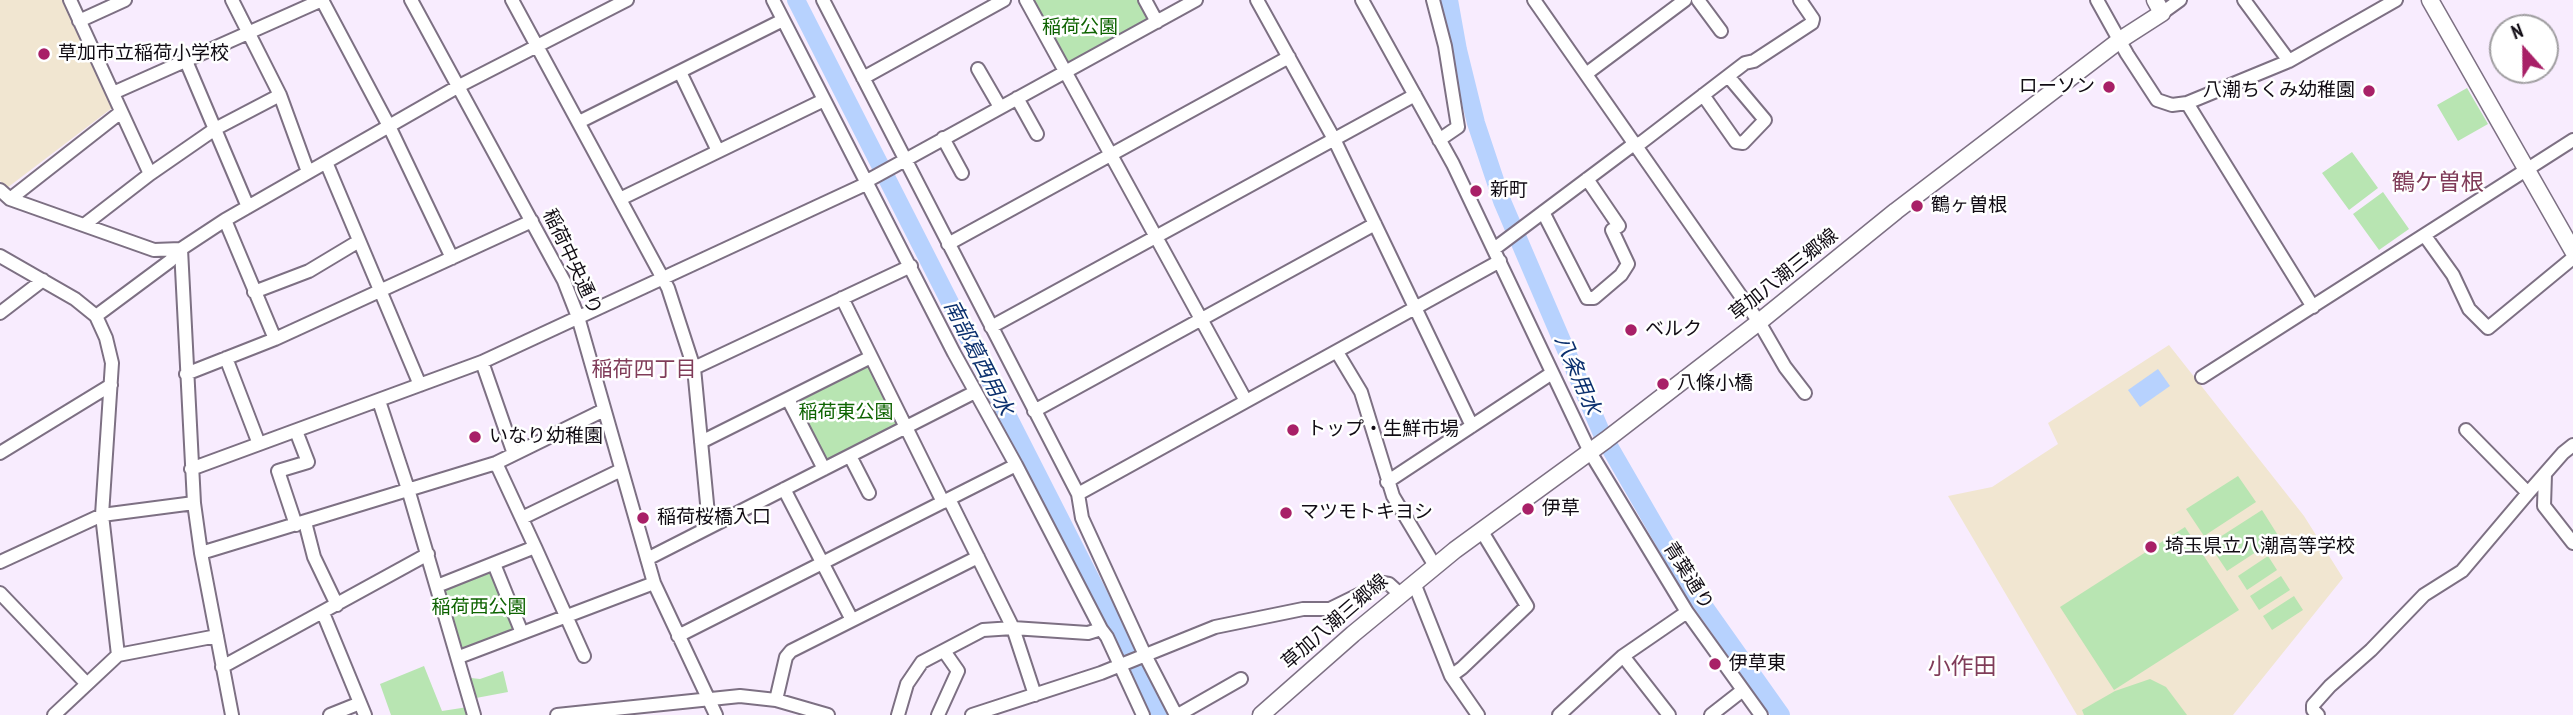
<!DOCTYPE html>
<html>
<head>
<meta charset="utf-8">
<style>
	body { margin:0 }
	#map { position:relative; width:2573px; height:715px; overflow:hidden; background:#f8ecfe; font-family:"PT Sans Narrow",sans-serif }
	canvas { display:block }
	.north { position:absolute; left:2489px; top:14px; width:70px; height:70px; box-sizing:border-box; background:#fff; border:2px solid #a09ea1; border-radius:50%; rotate:339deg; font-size:19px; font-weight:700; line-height:28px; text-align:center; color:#110c14 }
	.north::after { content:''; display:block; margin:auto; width:24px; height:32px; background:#a82067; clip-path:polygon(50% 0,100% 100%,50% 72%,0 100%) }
</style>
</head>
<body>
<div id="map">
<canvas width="2573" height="715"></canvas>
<div class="north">N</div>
</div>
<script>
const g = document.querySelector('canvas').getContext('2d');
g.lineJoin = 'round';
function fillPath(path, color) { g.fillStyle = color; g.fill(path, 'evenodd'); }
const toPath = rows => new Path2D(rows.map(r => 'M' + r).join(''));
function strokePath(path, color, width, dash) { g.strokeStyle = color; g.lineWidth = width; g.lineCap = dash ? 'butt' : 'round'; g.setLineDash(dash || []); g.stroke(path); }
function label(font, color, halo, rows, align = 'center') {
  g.font = font + ' "PT Sans Narrow","Noto Sans JP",sans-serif'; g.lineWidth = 5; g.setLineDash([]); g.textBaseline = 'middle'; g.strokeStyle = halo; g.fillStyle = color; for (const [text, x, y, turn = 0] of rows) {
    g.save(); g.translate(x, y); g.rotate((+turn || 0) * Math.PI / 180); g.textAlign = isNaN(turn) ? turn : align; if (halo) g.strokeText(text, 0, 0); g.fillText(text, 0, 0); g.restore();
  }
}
fillPath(toPath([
	[0,0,64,0,112,108,7,188,0,181],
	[2169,345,2304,516,2343,578,2233,715,2077,715,1948,496,1992,487,2058,444,2048,423]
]), '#f1e6d1');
fillPath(toPath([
	[1032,0,1140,0,1149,17,1148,22,1072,64,1066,61],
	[2467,88,2488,124,2458,141,2437,105],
	[2352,152,2378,188,2349,210,2322,173],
	[2383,192,2409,229,2379,250,2353,214],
	[864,364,871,367,898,419,896,427,827,462,795,404,797,399],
	[2238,476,2256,502,2204,536,2186,509],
	[2262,510,2279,537,2227,571,2209,544],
	[2185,527,2239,610,2114,690,2060,607],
	[2268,556,2277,570,2247,590,2238,576],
	[490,568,516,629,465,651,462,649,444,586],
	[2281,576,2290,590,2259,610,2250,596],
	[2294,596,2303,610,2272,630,2263,616],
	[424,666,442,711,468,707,470,715,391,715,380,684],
	[503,671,508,692,476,698,471,678,480,679],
	[2150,679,2166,687,2187,715,2084,715,2082,710,2115,691]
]), '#b8e5b2');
fillPath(toPath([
	[2158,369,2170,386,2140,407,2128,390]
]), '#b7d2fe');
strokePath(toPath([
	[796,0,1160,715],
	[1449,0,1458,50,1476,123,1502,201,1602,434,1691,588,1781,715]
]), '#b7d2fe', 18);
const minor = toPath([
	[70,0,150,174],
	[232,0,280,95,308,172],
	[322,0,389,126,452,258],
	[411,0,564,281,578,317,654,583,716,715],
	[512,0,668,288,694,368,708,514,714,524],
	[773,0,954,353,1016,465,1101,629,1107,637,1143,715],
	[823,0,1078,494,1082,518,1145,655,1176,715],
	[1026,0,1246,401],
	[1145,0,1157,22],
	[1257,0,1334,139,1472,426],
	[1362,0,1453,164,1590,452,1687,612,1761,715],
	[1433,0,1445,46,1458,127,1439,140],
	[1534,0,1759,322,1785,367,1805,393],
	[1698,0,1721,31],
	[2097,0,2127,54,2157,100,2172,105,2187,103,2289,61,2396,0],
	[2244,0,2289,61],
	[2162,13,2180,0],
	[79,21,125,0],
	[186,61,248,207],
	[978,69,1000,107],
	[680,72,718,151],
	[1586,74,1685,0],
	[863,78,1004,0],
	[113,93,322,0],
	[1703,95,1736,142,1743,143,1765,120,1728,76],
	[1017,98,1037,134],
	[2187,103,2313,307],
	[579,122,783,20],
	[943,138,962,173],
	[326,162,420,385],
	[867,181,1196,0],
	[0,190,10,199,154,250,181,249],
	[10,199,121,112],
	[620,199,824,100],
	[1543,212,1587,298,1594,298,1621,275,1628,264,1612,230,1619,226,1587,179],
	[225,220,275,339],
	[84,225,150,174,215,129,280,95],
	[2425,236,2453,275,2469,309,2488,328,2573,258],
	[948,244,1289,57],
	[181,249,194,503,201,553,232,715],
	[1494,249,1630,147,1642,142,1745,63,1754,61,1812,23,1813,19,1800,0],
	[0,256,75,299,96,316,106,338,112,363,102,515,118,655],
	[254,292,309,271,359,241],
	[842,298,943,502],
	[0,313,43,280],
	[96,316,170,261,181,249,225,220,459,86,627,0],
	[991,327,1415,95],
	[1337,352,1361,392,1393,496,1435,566],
	[226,358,259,444],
	[482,362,514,454],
	[694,368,911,266],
	[186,374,275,339,532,221],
	[2202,377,2573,140],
	[788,399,824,469],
	[379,401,408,489,474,715],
	[1034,411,1375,224],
	[2466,430,2528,493],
	[296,431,308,462,278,471,296,525],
	[701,442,871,357],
	[0,453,111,385],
	[850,456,869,493],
	[191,469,482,362,868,183],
	[2545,474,2544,506,2573,543],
	[1387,482,1552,373],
	[784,489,852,620],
	[1078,494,1500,261],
	[949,499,1013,628,1035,695],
	[522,518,621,470],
	[305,522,314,557,337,605],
	[535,547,584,656],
	[201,553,496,463,604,410],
	[647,559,975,392],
	[0,562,102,515,194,503],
	[494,564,522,633],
	[1414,583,1451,676,1478,715],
	[437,586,535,547,496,463],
	[0,593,87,684],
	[323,613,365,715],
	[678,636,1016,465],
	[1623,656,1669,715],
	[459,657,654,583],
	[222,667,428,554],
	[1451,676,1462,668,1527,606,1481,530],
	[776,700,786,657,791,651,978,557],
	[54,715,118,655,217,636],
	[330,715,360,703],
	[557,715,740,696,776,700,828,715],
	[898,715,907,684,922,662,983,630,1013,628,1088,633,1101,629],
	[938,715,958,671,944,651],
	[972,715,1101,673,1215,627,1303,609,1330,609,1383,583,1389,584,1400,594],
	[1178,715,1241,679],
	[1559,715,1623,656,1687,612],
	[1711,715,1743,690],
	[2318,715,2313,710,2313,705,2330,686,2371,650,2424,595,2462,571,2528,493,2563,453,2573,445]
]);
const major = toPath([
	[2430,0,2573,251],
	[1261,715,1353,634,1455,550,1606,440,1759,322,1896,211,2120,40,2162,13,2155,0]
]);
strokePath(minor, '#7d7083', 16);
strokePath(major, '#7d7083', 19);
strokePath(minor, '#fff', 12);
strokePath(major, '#fff', 16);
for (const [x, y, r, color] of [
	[44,54,7,"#a82067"],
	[2109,87,7,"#a82067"],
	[2369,91,7,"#a82067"],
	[1476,191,7,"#a82067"],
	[1917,206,7,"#a82067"],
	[1631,330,7,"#a82067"],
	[1663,384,7,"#a82067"],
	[1293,430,7,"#a82067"],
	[475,437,7,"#a82067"],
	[1528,509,7,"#a82067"],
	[1286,513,7,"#a82067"],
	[643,518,7,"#a82067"],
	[2151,547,7,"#a82067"],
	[1715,664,7,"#a82067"]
]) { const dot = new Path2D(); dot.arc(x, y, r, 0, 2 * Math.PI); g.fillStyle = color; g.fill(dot); strokePath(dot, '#fff', 2.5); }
label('19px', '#0f6402', '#fff', [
	["稲荷公園",1080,28],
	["稲荷東公園",846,413],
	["稲荷西公園",479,608]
]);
label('19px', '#110c14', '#fff', [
	["草加市立稲荷小学校",58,54],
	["ローソン",2095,87,"right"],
	["八潮ちくみ幼稚園",2355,91,"right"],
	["新町",1490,191],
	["鶴ヶ曽根",1931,206],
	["ベルク",1645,330],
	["八條小橋",1677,384],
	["トップ・生鮮市場",1307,430],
	["いなり幼稚園",489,437],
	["伊草",1542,509],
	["マツモトキヨシ",1300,513],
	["稲荷桜橋入口",657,518],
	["埼玉県立八潮高等学校",2165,547],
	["伊草東",1729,664]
], 'left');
label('19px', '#110c14', '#fff', [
	["稲荷中央通り",572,262,65],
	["草加八潮三郷線",1784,275,-39],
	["青葉通り",1688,576,58],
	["草加八潮三郷線",1335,622,-41]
]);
label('italic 21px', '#0b306e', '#fff', [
	["南部葛西用水",978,358,63],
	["八条用水",1577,375,67]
]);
label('21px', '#803c59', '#fff', [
	["稲荷四丁目",644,370]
]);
label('23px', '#803c59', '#fff', [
	["鶴ケ曽根",2438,183],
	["小作田",1962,667]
]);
</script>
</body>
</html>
